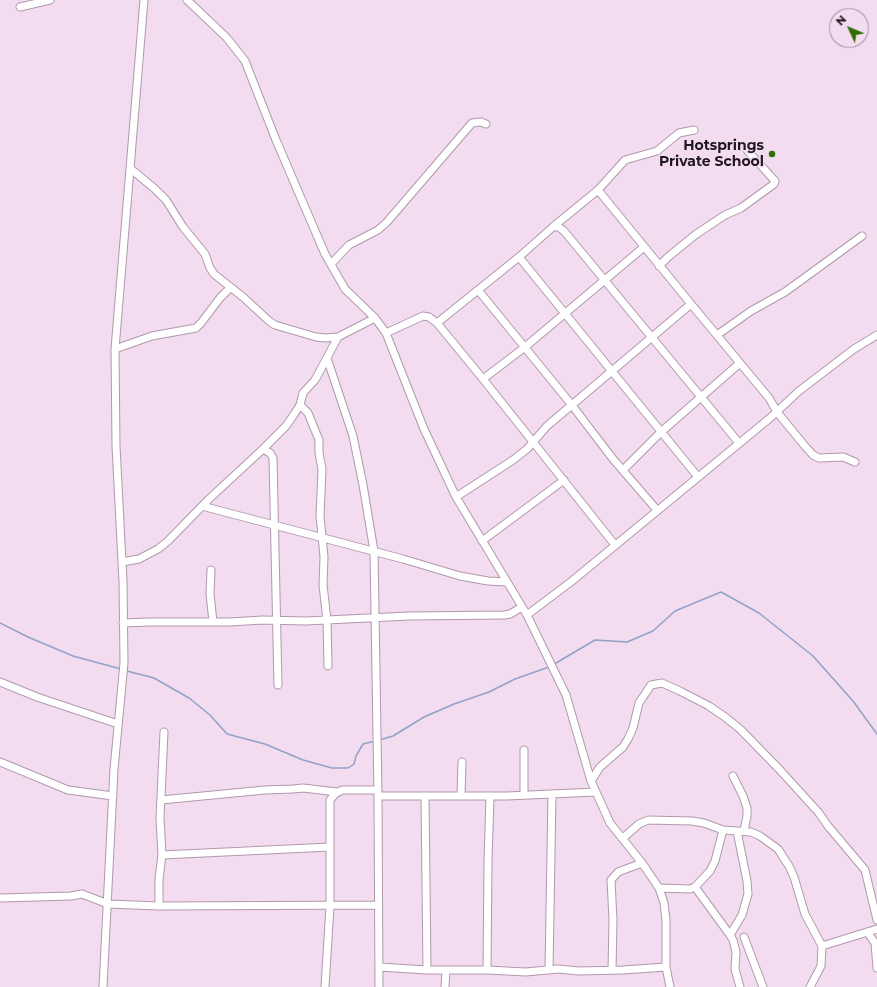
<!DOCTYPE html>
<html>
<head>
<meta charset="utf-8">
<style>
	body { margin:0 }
	#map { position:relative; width:877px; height:987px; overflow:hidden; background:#f3dbf0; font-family:Montserrat,sans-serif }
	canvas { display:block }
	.north { position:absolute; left:829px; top:8px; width:40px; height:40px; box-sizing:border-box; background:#f3dbf0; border:1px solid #9e8d9c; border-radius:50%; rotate:314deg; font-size:11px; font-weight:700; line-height:16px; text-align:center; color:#1f171e }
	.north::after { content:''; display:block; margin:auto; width:14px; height:18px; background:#2e6e04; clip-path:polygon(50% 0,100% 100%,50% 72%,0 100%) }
</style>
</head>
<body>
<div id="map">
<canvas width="877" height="987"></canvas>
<div class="north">N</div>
</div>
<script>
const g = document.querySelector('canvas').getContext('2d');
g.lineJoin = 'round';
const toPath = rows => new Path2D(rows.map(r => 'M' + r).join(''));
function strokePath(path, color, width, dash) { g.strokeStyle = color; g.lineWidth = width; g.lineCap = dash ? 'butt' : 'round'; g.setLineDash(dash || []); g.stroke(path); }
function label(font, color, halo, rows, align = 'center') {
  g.font = font + ' Montserrat,sans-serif'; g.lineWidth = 3; g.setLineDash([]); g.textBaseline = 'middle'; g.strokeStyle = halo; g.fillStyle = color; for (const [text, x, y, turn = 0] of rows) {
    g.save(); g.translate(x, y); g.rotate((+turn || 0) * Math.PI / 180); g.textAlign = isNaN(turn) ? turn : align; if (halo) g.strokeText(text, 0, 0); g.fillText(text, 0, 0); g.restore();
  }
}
strokePath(toPath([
	[0,623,28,637,73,656,121,669],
	[556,663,595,640,627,642,653,631,675,611,721,592,759,613,813,656,853,701,877,734],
	[127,671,154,678,189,698,210,715,227,734,265,744,303,760,332,768,348,768,354,764,356,756,363,744,375,741],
	[379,740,393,736,424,717,454,704,489,692,515,679,549,667]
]), '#91a2c6', 1.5);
const minor = toPath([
	[187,0,227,38,245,61,276,140,325,254,345,289,375,318,386,333,424,429,456,497,527,615,566,695,591,781,610,823,642,863,659,888,664,903,666,920,666,967,670,987],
	[20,7,50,0],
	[131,169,155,189,166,200,183,227,205,254,210,268,214,274,243,297,269,321,275,325,316,337,325,338,338,337],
	[598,190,625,160,657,151,679,133,694,130],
	[554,226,560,228,564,231,583,254,739,443],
	[519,257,698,477],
	[331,264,349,245,378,230,387,222,472,123,481,122,486,124],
	[659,266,668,257,695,235,725,215,741,208,774,184,775,181,747,150],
	[478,290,571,404,613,459,657,510],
	[437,323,483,379,615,545],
	[386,333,423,316,429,317,437,323,519,257,554,226,598,190,691,304,769,398,777,412,804,445,813,455,819,458,843,457,855,462],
	[717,335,751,311,785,292,862,236],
	[115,349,152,336,196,328,201,323,220,298,230,288],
	[327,358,353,436,363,485,374,551,378,796],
	[483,379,525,347,644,247],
	[300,405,308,413,319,440,319,453,322,469,320,516,324,557,323,585,327,620,328,666],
	[263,449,270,453,273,458,278,685],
	[623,470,661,432,740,363],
	[456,497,513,460,527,449,547,426,691,304],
	[202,506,403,559,460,576,488,581,507,582],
	[482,541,564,480],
	[122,562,139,559,158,549,168,541,209,499,263,449,286,426,295,413,300,405,303,393,315,380,338,337,375,318],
	[211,570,210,594,213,622],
	[527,615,572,581,770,418,799,391,854,349,877,335],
	[123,623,150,622,230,622,263,620,306,621,409,616,504,615,510,614,522,607],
	[0,682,37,697,118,724],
	[524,750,524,795],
	[0,762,68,790,113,796],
	[733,776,743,796,747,808,747,816,744,831],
	[591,781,600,767,623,747,628,739,633,728,639,703,651,685,662,683,680,691,709,706,725,717,740,729,779,769,819,813,828,826,865,870,877,920],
	[461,795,462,762],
	[425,796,427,970],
	[161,800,265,790,293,789,303,788,337,792],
	[737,831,751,832,760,836,778,849,789,866,794,877,805,914,822,946,821,966,810,987],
	[623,838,639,824,648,820,692,821,704,823,723,830,737,831,747,881,748,894,742,915,730,935,733,940,736,952,735,969,740,987],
	[162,855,330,847],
	[695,887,730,935],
	[659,888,690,889,695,887,710,871,715,861,723,830],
	[0,898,71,896,82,894,108,904,159,906,378,905],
	[159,906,159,879,162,855,160,818,164,732],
	[867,932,875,943,877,968],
	[744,937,763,987],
	[822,946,877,929],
	[379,967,427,970,487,970,526,972,558,969,579,971,623,970,666,967],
	[487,970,488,861,490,796],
	[549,970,552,794],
	[612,970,613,920,611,880,618,872,642,863],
	[103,987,114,769,124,663,123,581,116,446,115,349,144,0],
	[325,987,330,906,330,800,335,794,342,790,377,790],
	[379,987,378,796,507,796,596,792],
	[445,987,446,970]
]);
strokePath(minor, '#b099ad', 9);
strokePath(minor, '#fff', 7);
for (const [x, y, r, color] of [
	[772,154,4,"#2e6e04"]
]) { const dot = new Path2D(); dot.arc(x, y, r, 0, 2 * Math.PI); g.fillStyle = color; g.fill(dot); strokePath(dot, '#f3dbf0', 1.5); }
label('bold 14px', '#1f171e', '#f3dbf0', [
	["Hotsprings",764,146],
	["Private School",764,162]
], 'right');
</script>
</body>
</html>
